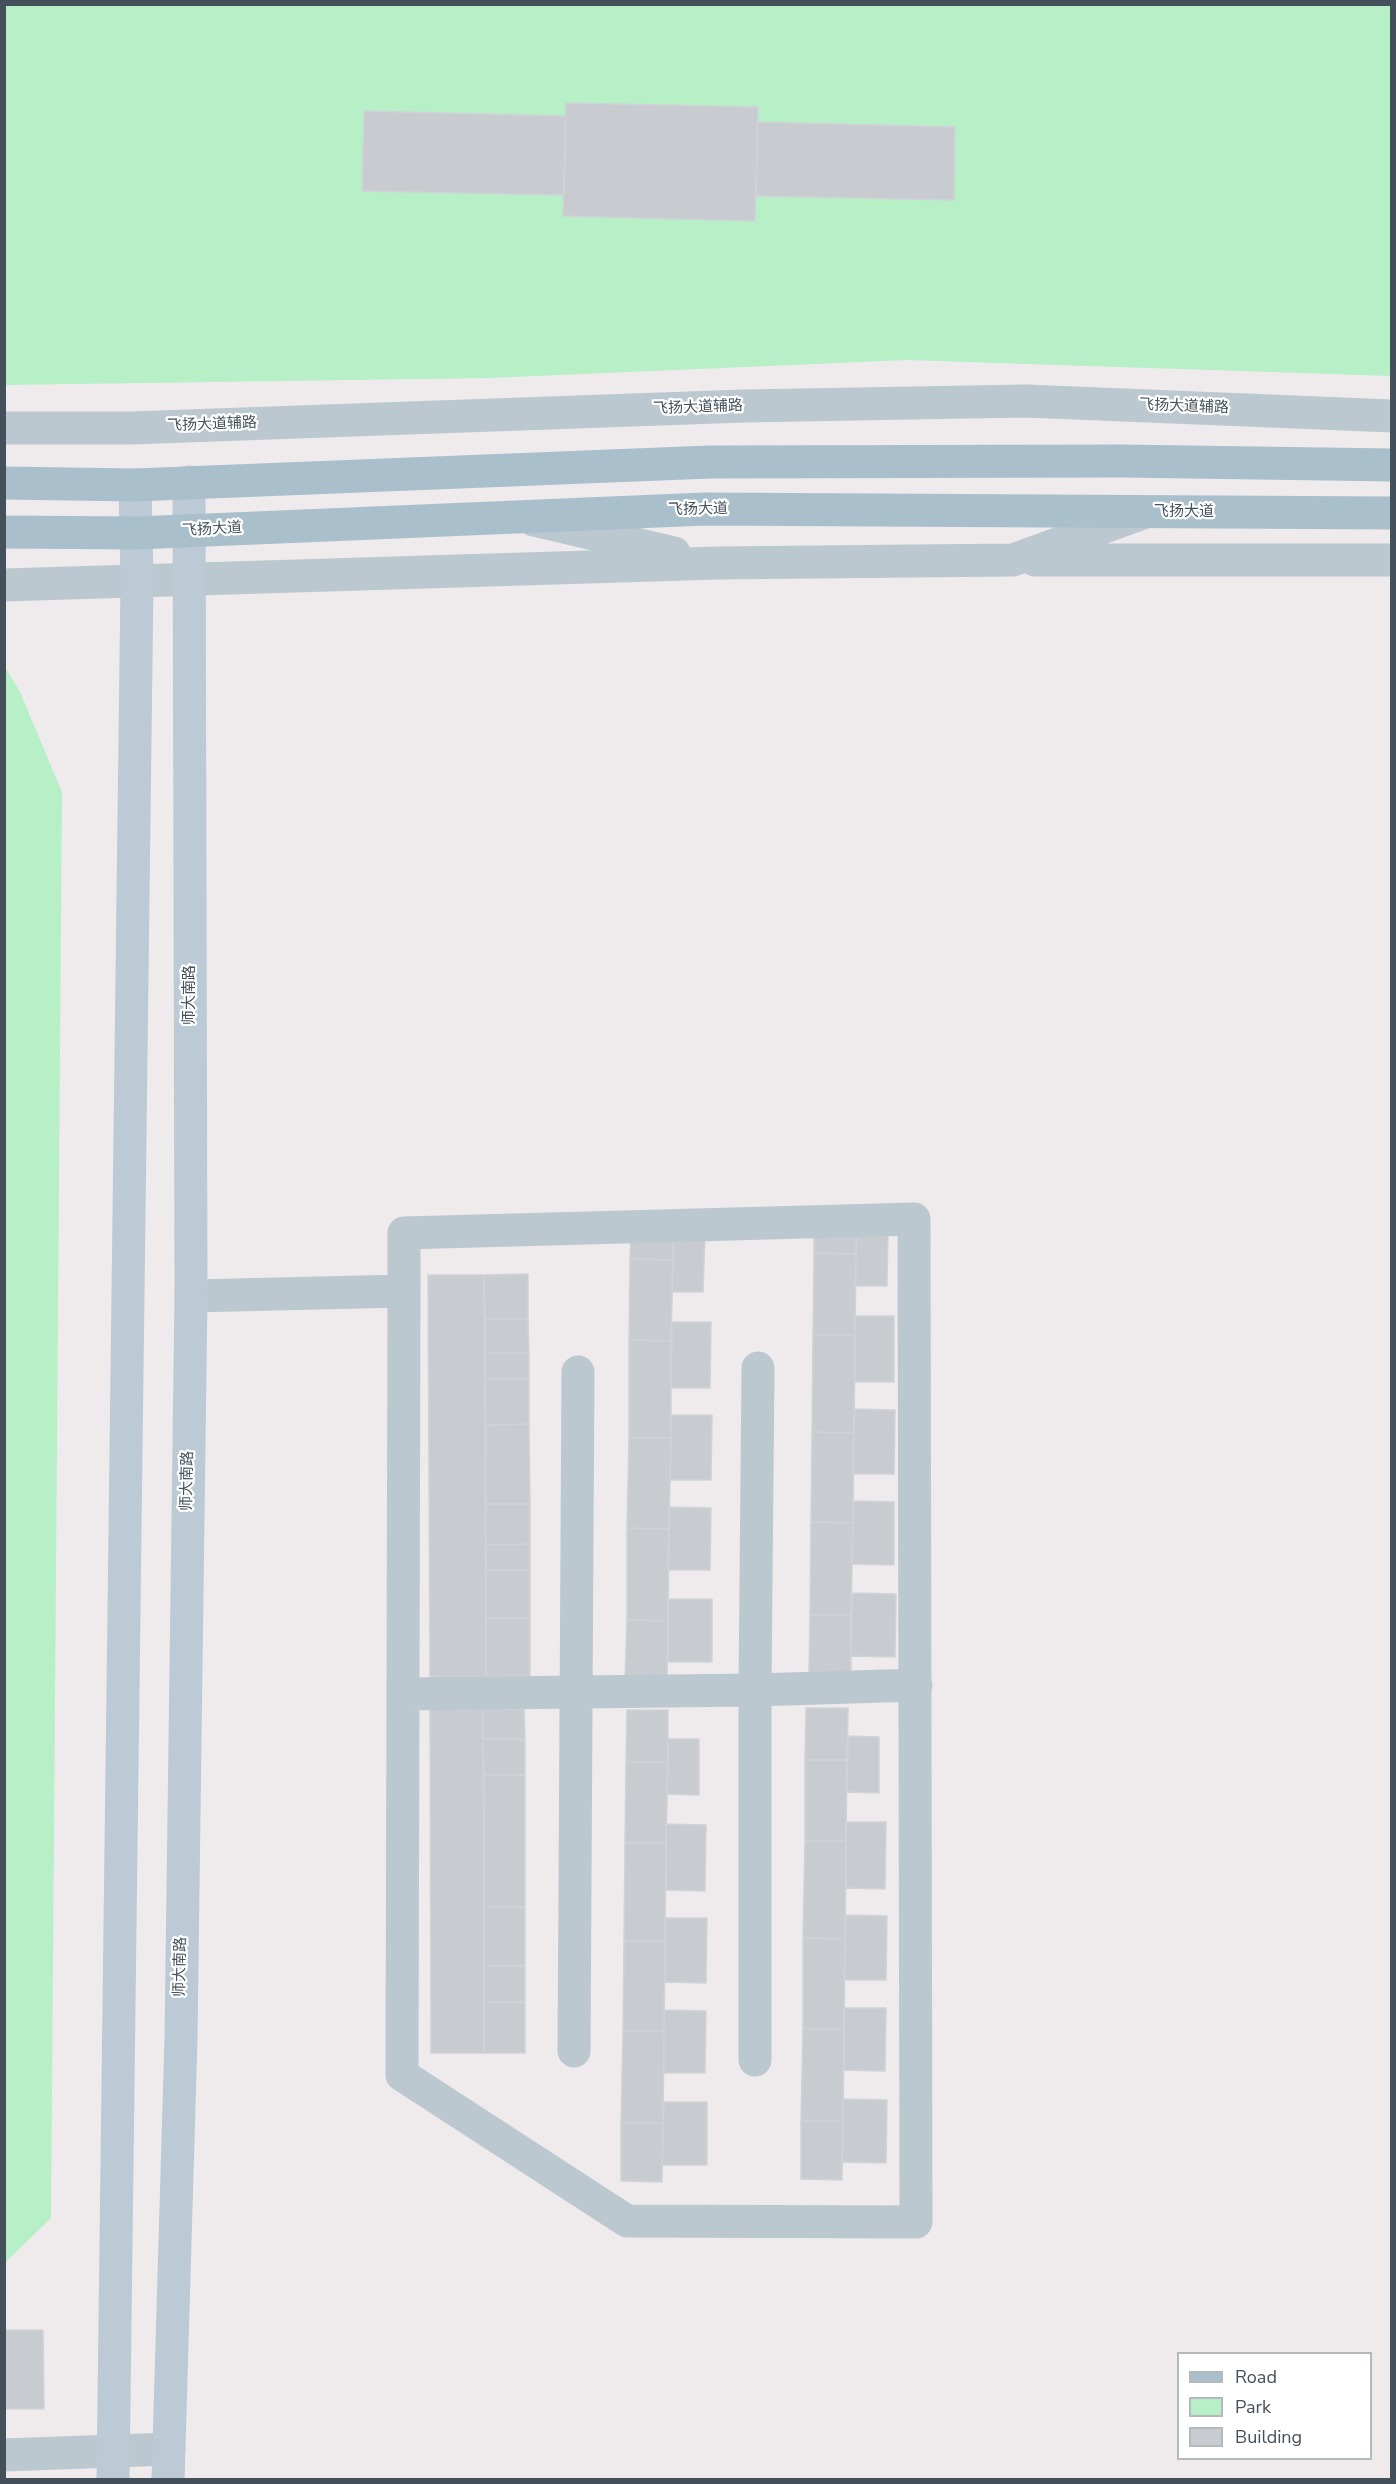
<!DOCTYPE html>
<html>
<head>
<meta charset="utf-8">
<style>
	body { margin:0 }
	#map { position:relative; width:1396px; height:2484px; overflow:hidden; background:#efebec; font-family:"Nunito Sans",sans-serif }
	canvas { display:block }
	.frame { position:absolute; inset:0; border:6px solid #44515a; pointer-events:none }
	.legend { position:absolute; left:1177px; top:2352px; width:195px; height:108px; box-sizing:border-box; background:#fff; border:2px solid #b4b9bd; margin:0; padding:8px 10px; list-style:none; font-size:18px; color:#44515a }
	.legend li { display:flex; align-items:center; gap:12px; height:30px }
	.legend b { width:30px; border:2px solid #b4b9bd }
</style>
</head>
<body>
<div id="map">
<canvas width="1396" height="2484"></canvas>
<div class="frame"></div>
<ul class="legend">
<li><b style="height:8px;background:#aabfcc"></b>Road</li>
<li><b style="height:16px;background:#b7efc7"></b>Park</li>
<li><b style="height:16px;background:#c8ccd1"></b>Building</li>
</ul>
</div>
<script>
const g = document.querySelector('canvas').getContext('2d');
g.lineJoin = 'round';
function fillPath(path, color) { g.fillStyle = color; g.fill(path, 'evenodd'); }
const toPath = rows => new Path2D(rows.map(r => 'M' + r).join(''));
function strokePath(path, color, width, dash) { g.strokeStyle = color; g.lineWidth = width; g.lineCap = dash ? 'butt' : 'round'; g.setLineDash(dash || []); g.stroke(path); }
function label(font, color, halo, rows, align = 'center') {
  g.font = font + ' "Nunito Sans","Noto Sans SC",sans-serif'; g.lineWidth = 4.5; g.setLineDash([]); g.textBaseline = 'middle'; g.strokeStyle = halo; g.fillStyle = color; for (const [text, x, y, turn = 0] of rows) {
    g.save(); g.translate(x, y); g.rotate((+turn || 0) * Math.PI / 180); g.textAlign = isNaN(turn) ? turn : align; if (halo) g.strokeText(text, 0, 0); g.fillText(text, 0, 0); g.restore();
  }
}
fillPath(toPath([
	[4,5,1391,5,1391,376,907,360,490,378,5,385],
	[566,103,758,107,758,122,955,127,954,200,756,196,755,221,564,195],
	[4,665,20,692,62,792,51,2218,6,2262]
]), '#b7efc7');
const building = toPath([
	[566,103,758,107,755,221,563,216,566,103],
	[364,111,566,116,564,195,362,191,364,111],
	[758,122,955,127,954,200,756,196,758,122],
	[814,1228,857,1229,856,1254,814,1253,814,1228],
	[888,1228,887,1286,855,1286,857,1229,888,1228],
	[631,1234,673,1235,673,1260,630,1259,631,1234],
	[705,1234,703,1292,672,1292,673,1235,705,1234],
	[814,1253,856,1254,855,1335,813,1335,814,1253],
	[630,1259,673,1260,671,1341,629,1340,630,1259],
	[528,1274,528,1319,485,1319,484,1275,528,1274],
	[428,1275,484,1275,486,1677,430,1677,428,1275],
	[855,1316,894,1316,894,1382,855,1382,855,1316],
	[485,1319,528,1319,529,1353,485,1353,485,1319],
	[672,1322,711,1322,710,1388,671,1388,672,1322],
	[813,1335,855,1335,854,1433,812,1432,813,1335],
	[629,1340,671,1341,671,1438,629,1438,629,1340],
	[485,1353,529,1353,529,1379,485,1379,485,1353],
	[485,1379,529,1379,529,1424,486,1425,485,1379],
	[854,1409,895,1410,894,1474,853,1474,854,1409],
	[671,1415,712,1415,711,1480,670,1480,671,1415],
	[529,1424,530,1504,486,1504,486,1425,529,1424],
	[812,1432,854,1433,853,1523,811,1522,812,1432],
	[629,1438,671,1438,669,1529,627,1528,629,1438],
	[853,1501,894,1502,894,1565,852,1564,853,1501],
	[486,1504,530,1504,530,1544,486,1545,486,1504],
	[669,1507,711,1508,710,1570,668,1570,669,1507],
	[811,1522,853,1523,851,1615,810,1615,811,1522],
	[627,1528,669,1529,668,1621,627,1620,627,1528],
	[530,1544,530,1570,486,1570,486,1545,530,1544],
	[486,1570,530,1570,530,1618,486,1618,486,1570],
	[852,1593,896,1594,895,1657,851,1656,852,1593],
	[668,1599,712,1599,712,1662,668,1662,668,1599],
	[810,1615,851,1615,851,1673,809,1673,810,1615],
	[486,1618,530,1618,530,1676,486,1677,486,1618],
	[627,1620,668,1621,667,1679,625,1679,627,1620],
	[806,1708,848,1708,847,1760,805,1760,806,1708],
	[430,1709,483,1709,484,2053,431,2053,430,1709],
	[483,1709,524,1709,525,1739,483,1739,483,1709],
	[627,1710,668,1710,668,1762,626,1762,627,1710],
	[848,1736,879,1737,879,1793,847,1792,848,1736],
	[483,1739,525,1739,525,1775,484,1775,483,1739],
	[668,1739,699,1739,699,1795,667,1794,668,1739],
	[805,1760,847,1760,846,1841,805,1841,805,1760],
	[626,1762,668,1762,666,1843,625,1843,626,1762],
	[484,1775,525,1775,525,1907,484,1907,484,1775],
	[846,1822,886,1822,885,1889,846,1888,846,1822],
	[666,1824,706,1825,705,1891,666,1890,666,1824],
	[805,1841,846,1841,845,1939,803,1938,805,1841],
	[625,1843,666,1843,665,1941,624,1941,625,1843],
	[484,1907,525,1907,525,1966,484,1966,484,1907],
	[846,1915,887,1916,886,1980,844,1980,846,1915],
	[666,1918,707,1918,706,1983,665,1982,666,1918],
	[803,1938,845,1939,844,2029,803,2029,803,1938],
	[624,1941,665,1941,664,2031,623,2031,624,1941],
	[484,1966,525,1966,525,2002,484,2002,484,1966],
	[484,2002,525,2002,525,2053,484,2053,484,2002],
	[844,2008,886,2008,885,2071,844,2070,844,2008],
	[664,2010,706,2011,705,2073,664,2073,664,2010],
	[803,2029,844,2029,843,2121,801,2121,803,2029],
	[623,2031,664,2031,663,2123,621,2123,623,2031],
	[843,2099,887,2100,886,2163,842,2162,843,2099],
	[664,2102,707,2102,707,2165,662,2165,664,2102],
	[801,2121,843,2121,842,2180,801,2179,801,2121],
	[621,2123,663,2123,662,2182,621,2181,621,2123],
	[4,2330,43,2330,44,2409,4,2409,4,2330]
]);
fillPath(building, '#c8ccd1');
strokePath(building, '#cfd3d8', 1.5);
strokePath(toPath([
	[191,1296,404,1291,404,1233,914,1219,916,2222,627,2221,402,2075,404,1291],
	[404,1694,755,1690,916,1685],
	[574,2051,578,1372],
	[755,2060,755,1690,758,1368],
	[4,2455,169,2449]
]), '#bcc8cf', 33);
strokePath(toPath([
	[4,428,131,428,744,406,1026,401,1392,416],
	[534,520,674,553],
	[1035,560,1392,560],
	[4,585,718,563,1013,560,1143,513]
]), '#bcc8cf', 33);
strokePath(toPath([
	[113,2480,137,581,135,485],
	[168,2480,181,2038,191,1296,189,482]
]), '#bbcad4', 33);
strokePath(toPath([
	[4,483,135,485,710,462,1122,461,1392,465],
	[4,532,137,533,705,509,1392,513]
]), '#aabfcc', 33);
label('15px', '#44515a', '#fff', [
	["飞扬大道辅路",1184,407,2],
	["飞扬大道辅路",698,408,-2],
	["飞扬大道辅路",212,425,-2],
	["飞扬大道",698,510,-1],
	["飞扬大道",1184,512],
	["飞扬大道",212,530,-3],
	["师大南路",190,995,-90],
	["师大南路",188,1481,-89],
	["师大南路",181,1967,-89]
]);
</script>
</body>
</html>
